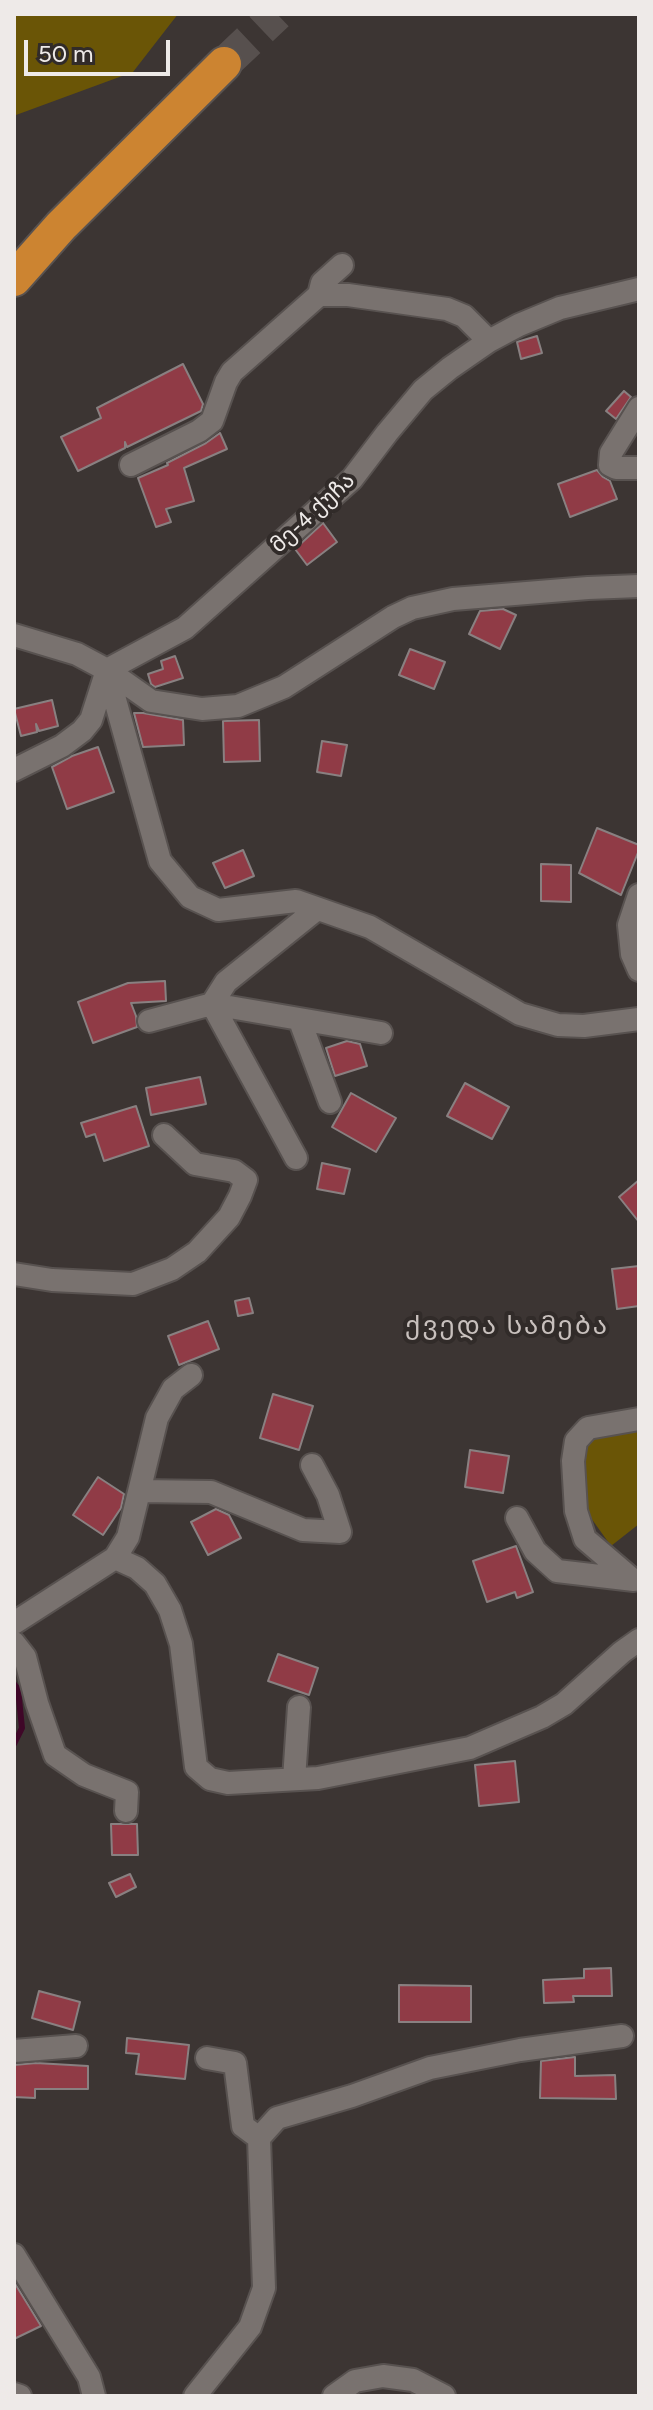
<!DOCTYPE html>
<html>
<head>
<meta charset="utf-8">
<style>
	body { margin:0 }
	#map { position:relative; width:653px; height:2410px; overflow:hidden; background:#3c3533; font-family:Figtree,sans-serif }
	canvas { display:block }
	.frame { position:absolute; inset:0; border:16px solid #eeeae8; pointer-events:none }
	.scale { position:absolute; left:24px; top:40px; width:146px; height:36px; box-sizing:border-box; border:4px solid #eeeae8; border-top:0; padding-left:10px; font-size:24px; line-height:28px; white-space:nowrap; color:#eeeae8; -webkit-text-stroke:6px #312b29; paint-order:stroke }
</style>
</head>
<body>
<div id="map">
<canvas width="653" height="2410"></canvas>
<div class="frame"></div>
<div class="scale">50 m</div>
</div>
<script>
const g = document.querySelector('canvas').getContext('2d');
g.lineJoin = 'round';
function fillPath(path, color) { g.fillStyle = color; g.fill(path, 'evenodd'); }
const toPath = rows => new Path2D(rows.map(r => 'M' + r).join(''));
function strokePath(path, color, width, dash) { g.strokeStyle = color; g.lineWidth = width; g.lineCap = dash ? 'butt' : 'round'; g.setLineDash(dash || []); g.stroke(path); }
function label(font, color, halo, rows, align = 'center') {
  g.font = font + ' Figtree,"Noto Sans Georgian",sans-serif'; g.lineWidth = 8; g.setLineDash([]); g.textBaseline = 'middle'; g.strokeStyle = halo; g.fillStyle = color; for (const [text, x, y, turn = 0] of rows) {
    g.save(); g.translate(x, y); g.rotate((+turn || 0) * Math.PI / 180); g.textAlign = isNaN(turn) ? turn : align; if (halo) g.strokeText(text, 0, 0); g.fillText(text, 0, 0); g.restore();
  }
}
fillPath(toPath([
	[14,14,178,14,133,72,16,115,14,115],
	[639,1422,639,1524,611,1546,586,1511,576,1452,589,1430]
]), '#6a5506');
strokePath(toPath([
	[14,1684,18,1689,22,1728,14,1744]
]), '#3f0728', 6);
const building = toPath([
	[537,336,542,353,521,359,517,342,537,336],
	[183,364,203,404,201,411,127,447,125,442,125,448,78,471,61,437,101,418,97,408,183,364],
	[624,391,631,397,616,419,606,411,624,391],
	[220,433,227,449,184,468,194,501,166,509,171,522,156,527,138,478,168,465,167,463,206,443,220,433],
	[597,470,603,477,610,481,617,499,570,517,558,484,597,470],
	[323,523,337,542,307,565,295,549,323,523],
	[503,609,516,615,500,649,469,634,480,611,503,609],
	[410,649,445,662,434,689,399,675,410,649],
	[175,656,183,678,155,687,151,684,148,674,163,669,161,661,175,656],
	[52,700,58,726,39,731,36,724,37,732,21,736,14,709,52,700],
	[134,713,143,713,183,720,184,745,143,747,134,713],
	[259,720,260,761,224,762,223,721,259,720],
	[322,741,347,745,341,776,317,772,322,741],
	[98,747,114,792,67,809,52,767,72,756,98,747],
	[597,828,639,845,639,850,621,895,579,873,597,828],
	[243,850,254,876,225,888,213,863,243,850],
	[541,864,571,865,571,902,541,901,541,864],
	[165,981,166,1001,131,1003,136,1016,137,1027,93,1043,78,1002,128,983,165,981],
	[347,1041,360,1044,367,1066,335,1076,326,1048,347,1041],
	[200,1077,206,1104,151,1115,146,1088,200,1077],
	[465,1083,509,1107,492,1139,447,1116,465,1083],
	[351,1093,396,1118,376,1152,332,1127,351,1093],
	[136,1106,149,1146,104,1161,95,1134,86,1137,81,1123,136,1106],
	[322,1163,350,1169,344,1194,317,1189,322,1163],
	[639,1180,639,1222,619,1197,639,1180],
	[639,1266,639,1306,617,1309,612,1269,639,1266],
	[249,1298,253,1313,238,1316,235,1301,249,1298],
	[208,1321,219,1349,179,1365,168,1336,208,1321],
	[273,1394,313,1406,299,1450,260,1438,273,1394],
	[470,1450,509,1456,503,1493,465,1487,470,1450],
	[98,1477,124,1494,121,1508,103,1535,73,1515,98,1477],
	[216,1509,229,1515,241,1538,208,1555,191,1522,216,1509],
	[516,1546,533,1592,517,1598,515,1592,487,1602,473,1561,516,1546],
	[278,1654,318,1668,309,1695,268,1681,278,1654],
	[515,1761,519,1802,479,1806,475,1765,515,1761],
	[111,1824,137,1824,138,1855,112,1855,111,1824],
	[130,1874,136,1887,116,1897,109,1883,130,1874],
	[611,1968,612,1996,573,1996,574,2002,544,2003,543,1980,584,1978,584,1969,611,1968],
	[399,1985,471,1986,471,2022,399,2022,399,1985],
	[39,1991,80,2002,73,2030,32,2018,39,1991],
	[127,2038,189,2045,185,2079,136,2074,139,2054,126,2053,127,2038],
	[575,2057,575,2076,615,2075,616,2099,540,2098,541,2061,575,2057],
	[36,2063,88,2066,88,2089,35,2089,35,2098,14,2097,14,2065,36,2063],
	[14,2282,41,2326,14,2339,14,2282]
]);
fillPath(building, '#903b46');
strokePath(building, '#898081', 2);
strokePath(toPath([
	[224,64,277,14]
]), '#57504e', 34, [34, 17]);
const minor = toPath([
	[342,265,322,283,319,295,348,295,447,309,464,316,489,341],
	[639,408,611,453,610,465,616,468,639,468],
	[131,465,199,431,212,421,226,382,232,372,319,295],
	[14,635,77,654,107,670,151,701,202,709,238,706,284,687,393,617,412,608,453,599,588,588,639,586],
	[107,671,160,861,190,897,218,910,296,901,370,927,520,1014,558,1025,584,1026,639,1019],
	[14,770,62,746,82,731,91,720,107,670,185,628,352,479,387,433,423,390,450,368,489,341,519,325,560,308,639,289],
	[639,895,629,925,632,954,639,970],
	[317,909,226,982,212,1004,381,1033],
	[149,1021,212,1004,296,1158],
	[300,1021,330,1102],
	[14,1274,52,1280,133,1284,172,1269,197,1252,229,1217,240,1196,246,1180,234,1171,195,1164,164,1135],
	[140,1491,211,1492,303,1530,340,1532,328,1495,312,1465],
	[517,1518,535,1551,557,1571,634,1580],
	[115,1558,137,1568,155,1584,170,1610,181,1644,196,1767,210,1779,228,1783,318,1778,470,1748,542,1717,564,1704,622,1652,639,1640],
	[633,1580,585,1539,576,1511,573,1461,576,1441,588,1428,639,1419],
	[14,1623,115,1558,128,1537,157,1418,173,1389,191,1375],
	[14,1643,25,1657,37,1703,55,1755,84,1775,127,1792,126,1811],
	[294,1779,299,1707],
	[14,2051,76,2046],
	[207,2058,235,2063,243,2126,259,2138],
	[14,2255,89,2377,94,2396],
	[14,2394,20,2396],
	[195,2396,250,2327,264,2288,259,2138,277,2118,352,2096,430,2068,520,2050,622,2036],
	[334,2396,355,2381,383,2376,413,2380,444,2396]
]);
const highway = toPath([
	[14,279,61,226,224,64]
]);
strokePath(minor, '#585250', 26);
strokePath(highway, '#585250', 38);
strokePath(minor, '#79726f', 22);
strokePath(highway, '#cc8431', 34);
label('22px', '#eeeae8', '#312b29', [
	["მე-4 ქუჩა",313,513,-43]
]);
g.letterSpacing = '2px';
label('26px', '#c8c0bd', '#312b29', [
	["ქვედა სამება",507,1326]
]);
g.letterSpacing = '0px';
</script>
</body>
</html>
